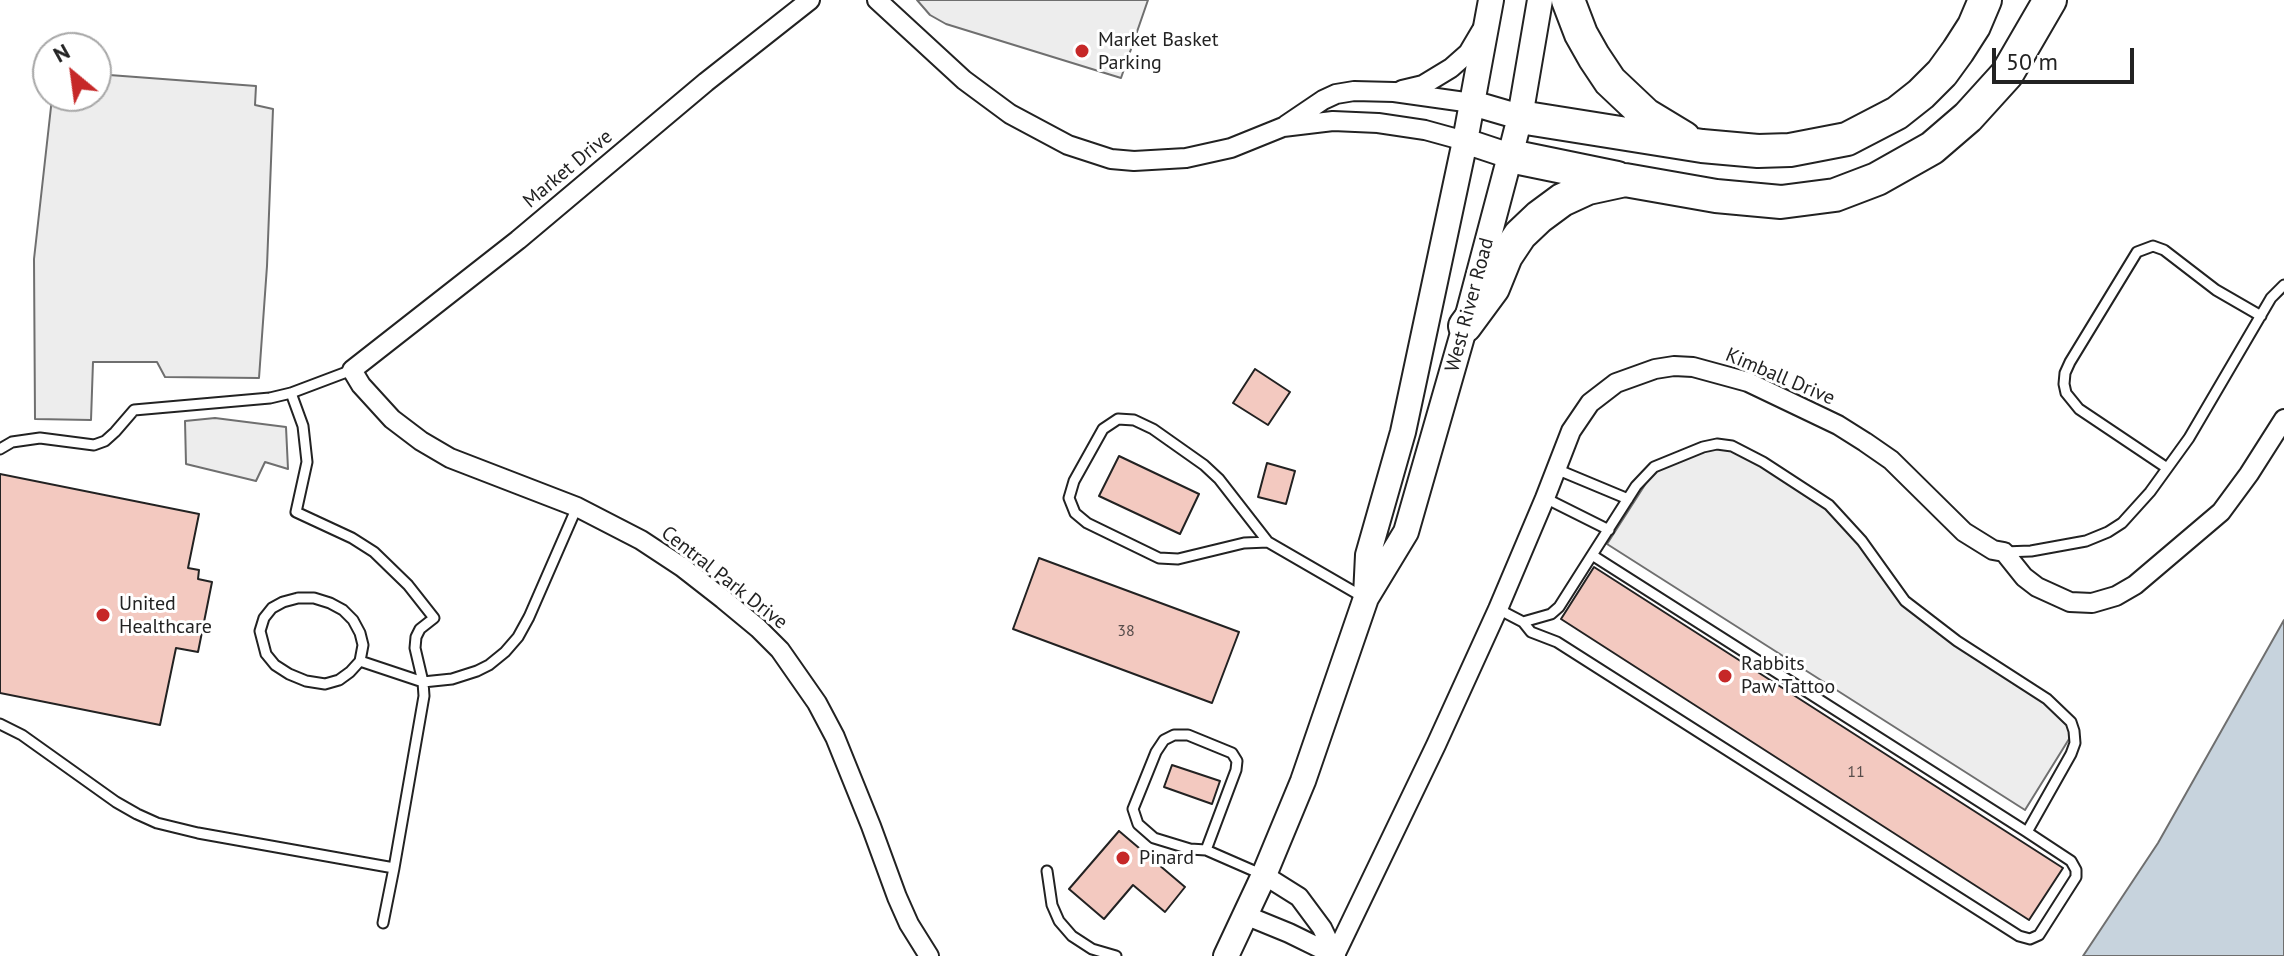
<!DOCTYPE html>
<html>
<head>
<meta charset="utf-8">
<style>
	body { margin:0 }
	#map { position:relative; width:2284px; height:956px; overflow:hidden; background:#fff; font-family:"PT Sans",sans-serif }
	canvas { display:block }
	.north { position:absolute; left:32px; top:32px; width:80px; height:80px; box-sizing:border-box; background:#fff; border:2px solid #a7a7a7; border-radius:50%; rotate:331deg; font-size:22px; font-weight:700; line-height:32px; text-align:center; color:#222 }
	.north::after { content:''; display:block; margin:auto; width:28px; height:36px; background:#c62828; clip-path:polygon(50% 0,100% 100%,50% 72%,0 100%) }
	.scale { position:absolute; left:1992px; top:48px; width:142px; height:36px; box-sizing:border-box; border:4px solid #222; border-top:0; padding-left:10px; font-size:24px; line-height:28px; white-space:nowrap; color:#222; -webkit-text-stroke:6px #fff; paint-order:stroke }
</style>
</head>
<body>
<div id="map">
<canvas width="2284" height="956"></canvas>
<div class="north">N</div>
<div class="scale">50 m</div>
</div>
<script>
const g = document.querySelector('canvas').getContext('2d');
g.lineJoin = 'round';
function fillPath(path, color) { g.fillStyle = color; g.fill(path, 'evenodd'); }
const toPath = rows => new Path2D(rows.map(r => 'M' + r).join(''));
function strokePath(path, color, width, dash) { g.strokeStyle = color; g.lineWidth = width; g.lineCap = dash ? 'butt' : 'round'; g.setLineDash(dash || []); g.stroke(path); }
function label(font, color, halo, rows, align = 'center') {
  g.font = font + ' "PT Sans",sans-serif'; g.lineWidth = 6; g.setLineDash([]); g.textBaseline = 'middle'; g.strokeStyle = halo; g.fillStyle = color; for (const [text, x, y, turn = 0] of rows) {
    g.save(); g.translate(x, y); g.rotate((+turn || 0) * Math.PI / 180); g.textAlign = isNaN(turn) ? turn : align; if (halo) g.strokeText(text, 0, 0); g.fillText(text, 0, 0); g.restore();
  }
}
const parking = toPath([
	[917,0,1148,0,1121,78,946,24,930,15,917,0],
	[96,74,256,86,255,105,273,109,267,266,259,378,165,377,157,362,93,362,91,420,35,419,34,259,52,98,70,100,71,96,96,96,96,74],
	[215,418,286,427,288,469,265,462,256,481,186,464,185,421,215,418],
	[1732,446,1829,505,1905,601,2047,699,2074,731,2025,810,1607,544,1657,466,1703,447,1732,446]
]);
fillPath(parking, '#ededed');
strokePath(parking, '#6f6f6f', 2);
const water = toPath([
	[2284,620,2284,956,2083,956,2158,843,2284,620]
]);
fillPath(water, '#c7d3dd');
strokePath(water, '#6f6f6f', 2);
const building = toPath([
	[1255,369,1290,392,1268,425,1233,403,1255,369],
	[1119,456,1199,494,1180,534,1099,496,1119,456],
	[1267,463,1295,471,1286,504,1258,497,1267,463],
	[0,474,199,514,188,568,199,570,198,579,212,582,198,652,176,648,160,725,0,693,0,474],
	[1039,558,1239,632,1212,703,1013,629,1039,558],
	[1594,567,2063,868,2029,920,1561,619,1594,567],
	[1172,765,1220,781,1212,804,1164,787,1172,765],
	[1119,831,1185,887,1165,912,1133,885,1104,919,1069,889,1119,831]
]);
fillPath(building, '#f3c9c0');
strokePath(building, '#222', 2);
const service = toPath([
	[291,393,303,426,307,462,296,512,352,538,374,552,408,585,434,618,420,629,416,637,415,648,423,682],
	[0,449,12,442,40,438,94,445,105,441,115,432,134,410,270,398,291,393,352,370],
	[2167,468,2079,409,2066,393,2064,384,2065,373,2070,362,2137,252,2153,246,2164,250,2216,290,2261,316],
	[1556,469,1628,499],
	[1545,498,1609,530],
	[1268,542,1219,479,1204,465,1153,429,1134,420,1118,419,1103,429,1074,481,1069,498,1075,513,1087,523,1159,558,1178,559,1244,543,1268,542,1363,597],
	[2004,552,2031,551,2086,541,2108,532,2122,523,2150,492,2189,438,2271,298,2284,285],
	[298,598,314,598,330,603,343,610,353,620,360,633,363,645,360,661,350,672,339,680,325,684,306,681,289,674,275,665,266,654,260,631,264,618,272,608,283,602,298,598],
	[1498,609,1523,622,1531,632,1557,642,2019,936,2030,939,2039,935,2076,877,2076,870,2071,861,2027,832,2071,754,2075,743,2074,731,2071,722,2047,699,1957,641,1905,601,1862,541,1829,505,1763,462,1732,446,1717,444,1703,447,1654,467,1636,486,1592,555,2027,832],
	[1523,622,1551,614,1559,607,1592,555],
	[360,661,423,682],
	[0,724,22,735,116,802,137,814,157,823,198,833,394,868,424,696,423,682,452,679,477,671,489,665,505,652,518,637,529,617,577,507],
	[1206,850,1236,770,1237,761,1232,753,1188,735,1174,735,1164,740,1156,752,1133,809,1138,824,1154,838,1190,849,1206,850,1261,874],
	[1047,871,1052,905,1059,921,1072,936,1092,949,1116,956],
	[383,923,394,868]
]);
const minor = toPath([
	[810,0,706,82,518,240,352,370,361,385,392,419,421,441,450,458,577,507,641,540,682,567,723,599,758,628,780,650,817,703,835,737,871,826,897,897,909,924,929,956],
	[877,0,964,80,1010,114,1068,145,1111,159,1134,161,1186,158,1231,148,1283,127,1333,121,1378,123,1425,130,1465,141],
	[1402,90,1423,85,1451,68,1468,53,1481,31],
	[1286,125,1323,100,1336,94,1354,91,1394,92,1472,103],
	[1264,875,1299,897,1322,928,1335,955],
	[1245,915,1289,933,1336,956],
	[1335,955,1436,745,1498,609,1545,498,1571,431,1590,403,1616,383,1655,369,1674,366,1693,367,1748,382,1838,425,1865,442,1891,460,1964,532,1993,550,2004,552,2024,577,2037,587,2070,602,2092,603,2116,596,2135,585,2221,512,2249,474,2284,419]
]);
const secondary = toPath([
	[1472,103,1520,117],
	[1465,141,1510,156],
	[1366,596,1368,555,1403,432,1465,141,1491,0],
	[1226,956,1264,875,1303,781,1366,598,1406,532,1465,326,1510,156,1520,117,1540,0]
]);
const motorway = toPath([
	[1568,0,1581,34,1594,57,1610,81,1646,115,1684,138],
	[1520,117,1702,146,1758,151,1790,150,1847,139,1897,113,1921,94,1942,73,1958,51,1974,26,1985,0],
	[1510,156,1617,178],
	[1465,326,1493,288,1506,256,1520,235,1539,217,1562,200,1588,188,1625,180,1716,196,1781,202,1835,195,1877,179,1932,148,1968,117,2007,74,2050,0]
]);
strokePath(service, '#222', 13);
strokePath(minor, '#222', 22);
strokePath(secondary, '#222', 28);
strokePath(motorway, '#222', 36);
strokePath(service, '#fff', 9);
strokePath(minor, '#fff', 18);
strokePath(secondary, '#fff', 24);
strokePath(motorway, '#fff', 32);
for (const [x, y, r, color] of [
	[1082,51,8,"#c62828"],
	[103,615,8,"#c62828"],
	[1725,676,8,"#c62828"],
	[1123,858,8,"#c62828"]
]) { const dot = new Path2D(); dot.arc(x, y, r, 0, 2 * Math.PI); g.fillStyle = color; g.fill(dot); strokePath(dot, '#fff', 3); }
label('16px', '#564c4a', null, [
	["38",1126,631],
	["11",1856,772]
]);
label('20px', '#222', '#fff', [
	["Market Basket",1098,40],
	["Parking",1098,63],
	["United",119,604],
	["Healthcare",119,627],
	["Rabbits",1741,664],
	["Paw Tattoo",1741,687],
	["Pinard",1139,858]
], 'left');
label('20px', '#222', '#fff', [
	["Market Drive",568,169,-40],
	["West River Road",1470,305,-75],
	["Kimball Drive",1780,377,23],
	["Central Park Drive",724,578,38]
]);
</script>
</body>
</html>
